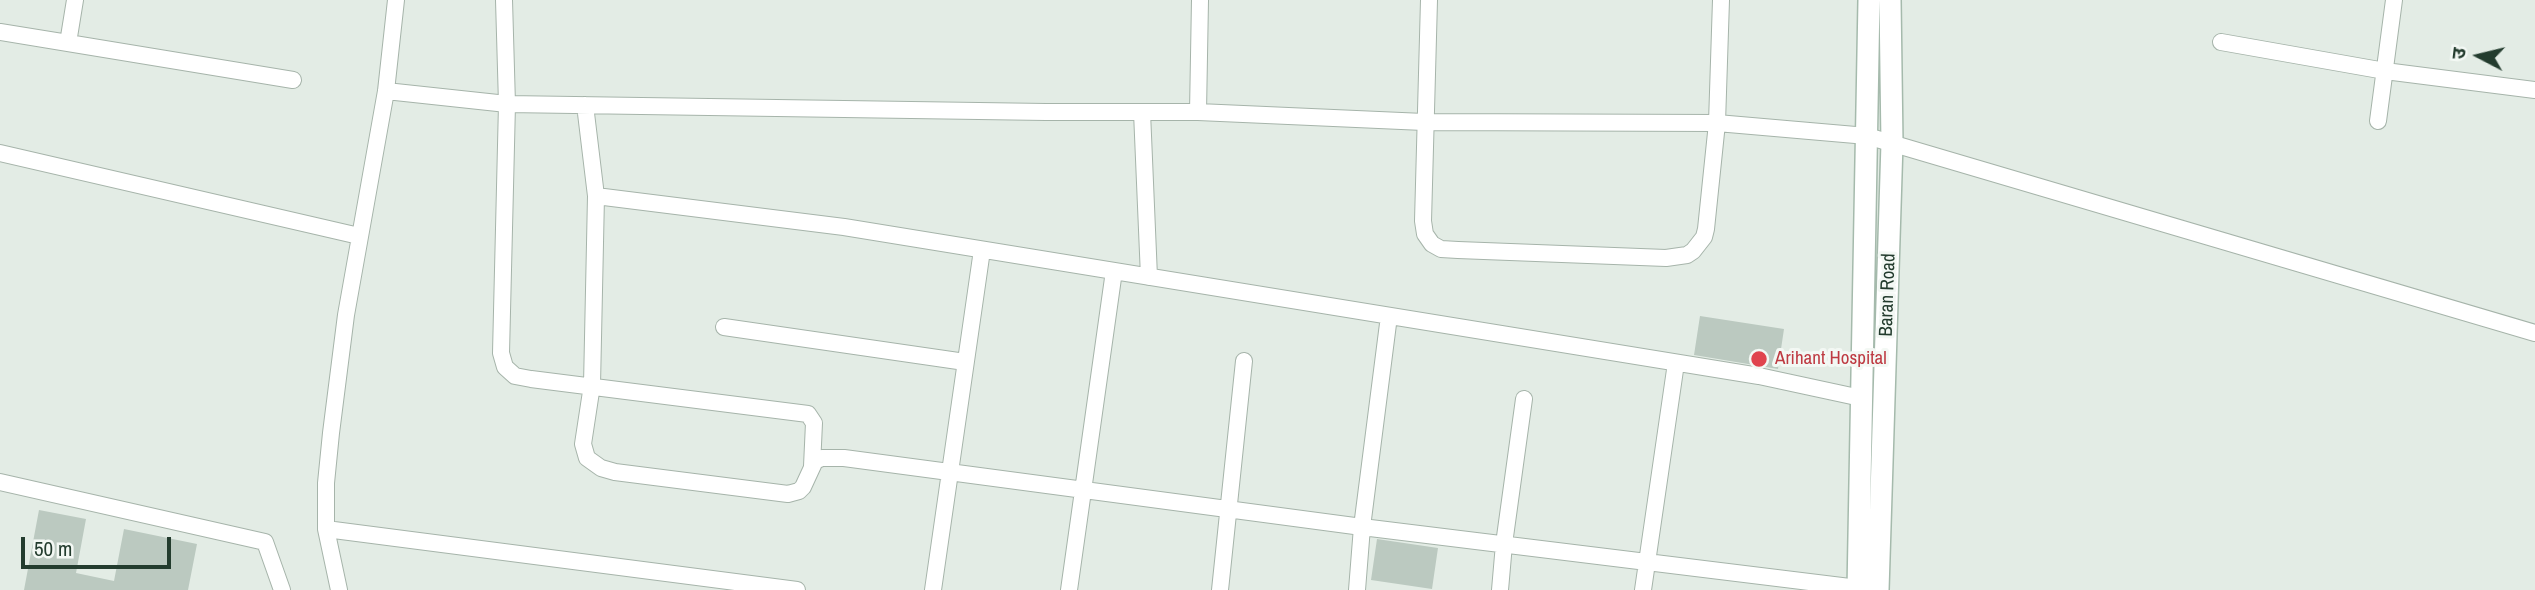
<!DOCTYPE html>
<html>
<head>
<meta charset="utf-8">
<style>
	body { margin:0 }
	#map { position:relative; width:2535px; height:590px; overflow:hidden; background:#e3ece5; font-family:"Archivo Narrow","Noto Sans Devanagari",sans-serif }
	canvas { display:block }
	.north { position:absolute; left:2444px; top:21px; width:70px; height:70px; -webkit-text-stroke:5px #f3f8f4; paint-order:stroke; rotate:277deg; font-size:19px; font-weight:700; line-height:28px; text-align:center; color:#233c2e }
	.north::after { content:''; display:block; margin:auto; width:24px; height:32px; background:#233c2e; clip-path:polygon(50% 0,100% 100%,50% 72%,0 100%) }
	.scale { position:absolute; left:21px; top:537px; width:150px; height:32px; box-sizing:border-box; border:4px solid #233c2e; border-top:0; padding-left:9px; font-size:21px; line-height:24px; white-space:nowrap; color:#233c2e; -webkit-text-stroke:5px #f3f8f4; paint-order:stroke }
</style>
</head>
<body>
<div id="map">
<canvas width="2535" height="590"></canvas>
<div class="north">उ</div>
<div class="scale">50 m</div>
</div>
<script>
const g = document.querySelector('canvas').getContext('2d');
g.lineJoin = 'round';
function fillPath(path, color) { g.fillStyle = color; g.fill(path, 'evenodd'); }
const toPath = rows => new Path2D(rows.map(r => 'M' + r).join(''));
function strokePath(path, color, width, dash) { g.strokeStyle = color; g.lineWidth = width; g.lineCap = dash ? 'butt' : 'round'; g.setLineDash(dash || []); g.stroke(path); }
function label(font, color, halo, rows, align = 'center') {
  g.font = font + ' "Archivo Narrow",sans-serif'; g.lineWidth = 6; g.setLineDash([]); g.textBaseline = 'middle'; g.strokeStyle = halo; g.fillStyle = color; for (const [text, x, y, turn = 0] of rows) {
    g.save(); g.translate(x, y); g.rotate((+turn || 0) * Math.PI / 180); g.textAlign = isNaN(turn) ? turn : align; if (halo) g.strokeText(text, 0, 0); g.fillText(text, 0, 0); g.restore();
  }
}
fillPath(toPath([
	[1700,316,1784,329,1778,369,1694,355],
	[39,510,86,519,76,573,114,581,124,529,197,544,188,590,24,590],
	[1377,539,1438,548,1432,589,1371,580]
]), '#bbc9c0');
const street = toPath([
	[75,0,68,43,293,80],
	[504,0,507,104,501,353,505,367,515,376,531,379,808,414,814,423,812,466],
	[1429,0,1423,221,1425,234,1432,244,1441,249,1458,250,1666,258,1687,255,1693,251,1704,237,1706,229,1717,123,1721,0],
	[0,32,68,43],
	[2221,42,2385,71,2535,90],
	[386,91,507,104,1046,112,1198,112,1424,122,1717,123,1867,136,2535,333],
	[585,105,596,196,592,385,583,444,587,458,601,468,615,472,788,494,799,491,803,487,815,461,822,458,844,458,1362,527,1858,588],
	[1142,112,1149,277],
	[1198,112,1200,0],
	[2378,121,2394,0],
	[0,153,359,236],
	[596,196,844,227,1759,376,1861,398],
	[724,327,965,362],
	[0,482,265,542,282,590],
	[326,529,797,590],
	[339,590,326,529,326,483,331,433,346,315,386,91,396,0],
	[933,590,982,250],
	[1069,590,1114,271],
	[1220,590,1244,361],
	[1357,590,1362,527,1389,316],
	[1500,590,1504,544,1524,399],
	[1643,590,1676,363]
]);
const secondary = toPath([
	[1858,590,1869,0],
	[1878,590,1892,143,1890,0]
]);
strokePath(street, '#a6b4aa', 18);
strokePath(secondary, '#a5baac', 24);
strokePath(street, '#fff', 16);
strokePath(secondary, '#fff', 21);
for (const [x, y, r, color] of [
	[1759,359,9,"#e0444e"]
]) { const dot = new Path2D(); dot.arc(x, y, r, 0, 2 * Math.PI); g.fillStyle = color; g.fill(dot); strokePath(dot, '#f3f8f4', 2.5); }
label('19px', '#233c2e', '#f3f8f4', [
	["Baran Road",1888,295,-88]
]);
label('19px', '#be3a42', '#f3f8f4', [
	["Arihant Hospital",1775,359]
], 'left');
</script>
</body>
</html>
